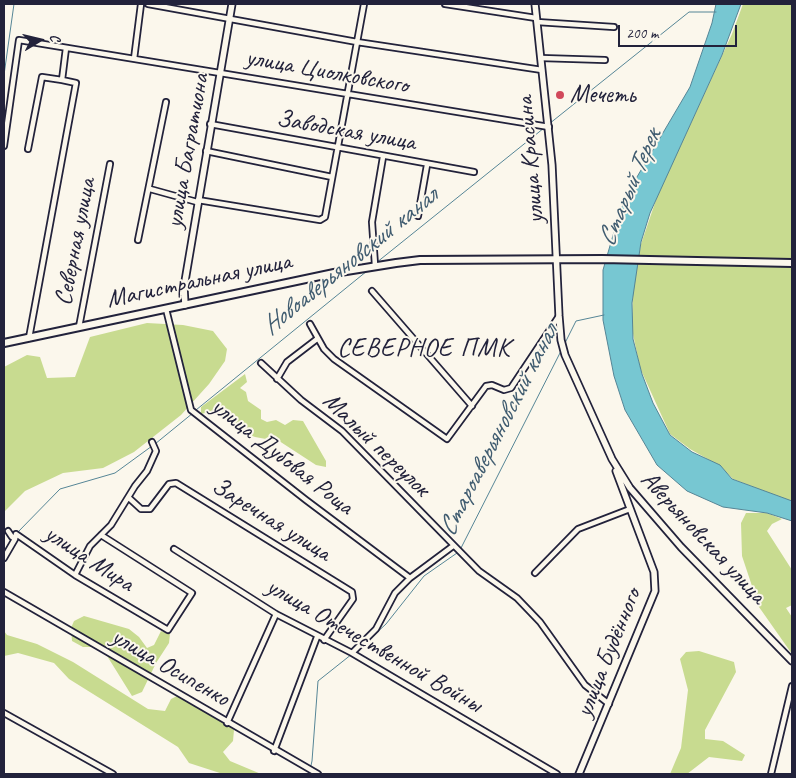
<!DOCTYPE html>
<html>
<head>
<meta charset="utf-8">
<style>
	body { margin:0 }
	#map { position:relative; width:796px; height:778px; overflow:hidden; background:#fbf7ec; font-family:Caveat,sans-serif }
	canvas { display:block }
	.frame { position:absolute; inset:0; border:5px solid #22223b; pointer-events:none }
	.north { position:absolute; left:15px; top:15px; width:50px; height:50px; -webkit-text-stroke:4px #fbf7ec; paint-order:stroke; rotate:81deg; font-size:14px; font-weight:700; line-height:20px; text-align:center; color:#22223b }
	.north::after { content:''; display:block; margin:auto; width:18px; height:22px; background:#22223b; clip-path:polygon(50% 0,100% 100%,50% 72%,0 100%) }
	.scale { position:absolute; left:618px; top:25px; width:119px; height:22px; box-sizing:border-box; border:2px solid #22223b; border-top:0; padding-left:6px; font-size:15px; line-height:18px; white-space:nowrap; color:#22223b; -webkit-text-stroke:4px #fbf7ec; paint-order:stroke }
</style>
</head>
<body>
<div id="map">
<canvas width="796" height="778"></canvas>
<div class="frame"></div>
<div class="north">С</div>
<div class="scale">200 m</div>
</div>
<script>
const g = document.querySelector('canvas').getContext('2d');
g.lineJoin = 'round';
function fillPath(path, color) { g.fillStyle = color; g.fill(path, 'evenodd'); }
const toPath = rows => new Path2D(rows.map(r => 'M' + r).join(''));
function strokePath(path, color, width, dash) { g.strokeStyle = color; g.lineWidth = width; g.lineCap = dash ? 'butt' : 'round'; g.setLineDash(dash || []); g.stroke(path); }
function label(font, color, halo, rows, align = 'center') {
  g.font = font + ' Caveat,sans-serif'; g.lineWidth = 4; g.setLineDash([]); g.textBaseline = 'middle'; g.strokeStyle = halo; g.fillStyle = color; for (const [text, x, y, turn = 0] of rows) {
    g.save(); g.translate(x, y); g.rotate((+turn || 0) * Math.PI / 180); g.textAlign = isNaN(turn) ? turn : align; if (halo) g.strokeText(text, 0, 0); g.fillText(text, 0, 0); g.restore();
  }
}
fillPath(toPath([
	[743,4,792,4,792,502,733,479,720,466,690,449,670,434,640,368,632,329,633,287,641,244,658,194,732,34],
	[147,323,183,325,213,331,227,349,225,361,209,384,181,415,134,452,103,468,63,473,25,491,4,512,4,367,27,355,40,357,47,378,75,377,90,337],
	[245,374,247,382,240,388,246,392,248,401,261,410,261,419,267,422,276,420,285,425,293,420,303,421,326,461,326,467,316,465,273,437,266,439,255,437,237,430,229,420,219,414,209,412,201,414,201,407],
	[746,513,767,513,782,519,772,524,767,531,792,570,792,605,786,608,792,617,792,654,759,607,742,556,741,523],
	[84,616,129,629,139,637,147,648,154,645,161,631,170,634,169,643,156,663,142,692,132,696,104,651,94,647,83,647,72,641,71,628,74,621],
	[4,631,7,635,37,644,73,662,148,709,165,711,171,699,181,694,234,730,233,741,223,752,230,761,261,774,223,774,189,763,178,747,69,679,54,663,18,653,4,656],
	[699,651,734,662,736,672,705,730,705,739,723,741,745,755,742,761,709,757,687,774,670,774,681,748,688,690,680,659,686,652]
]), '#c8db90');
const water = toPath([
	[716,4,741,4,722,55,650,213,641,242,632,303,633,339,642,374,653,403,670,435,692,452,720,465,732,479,792,501,792,521,767,513,723,507,687,491,657,465,625,410,614,376,603,320,603,270,620,211,634,182,690,87,712,23,716,4]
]);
fillPath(water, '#77c7d2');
strokePath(water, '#558596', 1);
strokePath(toPath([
	[4,75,14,4],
	[549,124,689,12,716,12],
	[376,263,544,128],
	[564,345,576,321,604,315],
	[196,410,367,271],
	[155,444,193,413],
	[18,532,60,489,115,473,152,446],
	[460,550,561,351],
	[4,551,12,539],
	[359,649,386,624,424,576,457,553],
	[309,774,312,761,318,681,352,654]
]), '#558596', 1);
const minor = toPath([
	[148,4,357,42,542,70],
	[445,4,536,18],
	[537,22,614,27],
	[541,58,605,60],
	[134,59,141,4],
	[210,124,474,172],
	[4,146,19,40,549,127],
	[28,149,42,77,62,80],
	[206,151,332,177],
	[150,189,197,202],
	[198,200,320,220,325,217,364,4],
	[418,216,427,165],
	[138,240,166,102],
	[375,265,372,222,383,157],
	[372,291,472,406],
	[166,309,191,410,306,500,410,578],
	[310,324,324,349,334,359,447,439,486,386,492,385,504,390,511,388,559,316],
	[79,327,110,164],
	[29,338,76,83,62,80,66,48],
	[261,363,301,400,342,431,479,571,517,598,540,622,585,685,609,704],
	[277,379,287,362,317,339],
	[129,498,141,509,150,509,169,484,176,483,352,592,353,599,324,640],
	[8,531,12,537,15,539,16,534,75,575,168,630,192,593,101,535],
	[174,549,276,614,352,653,557,774],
	[4,558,15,539],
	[535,573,578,529,630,509],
	[75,575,90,546,111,525,135,486,147,471,156,451,152,442],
	[4,592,318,774],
	[352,653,376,629,395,593,410,578,453,546],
	[4,713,113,774],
	[227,723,276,614],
	[274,751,317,637],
	[771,774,792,686]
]);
const tertiary = toPath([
	[535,4,552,165,559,316,561,340,565,355,612,459,630,488,681,547,792,661],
	[185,305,184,287,232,4],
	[579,774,655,591,654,572,616,471]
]);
const secondary = toPath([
	[4,343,334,273,396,263,420,260,602,259,792,263]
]);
strokePath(minor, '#22223b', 8);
strokePath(tertiary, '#22223b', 9);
strokePath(secondary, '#22223b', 10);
strokePath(minor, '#fbf7ec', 4.5);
strokePath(tertiary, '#fbf7ec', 5.5);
strokePath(secondary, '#fbf7ec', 6);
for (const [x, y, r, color] of [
	[560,95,5,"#d1495b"]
]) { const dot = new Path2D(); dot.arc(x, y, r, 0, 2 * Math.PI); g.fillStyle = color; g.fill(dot); strokePath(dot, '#fbf7ec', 2); }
label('25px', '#22223b', '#fbf7ec', [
	["улица Циолковского",327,72,10],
	["Заводская улица",346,131,10],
	["улица Багратиона",188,151,-80],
	["улица Красина",531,160,-95],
	["Северная улица",76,242,-79],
	["Магистральная улица",199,281,-12],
	["Малый переулок",376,445,44],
	["улица Дубовая Роща",282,457,38],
	["Заречная улица",271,520,32],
	["Аверьяновская улица",703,538,47],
	["улица Мира",89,559,33],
	["улица Отечественной Войны",374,646,30],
	["улица Будённого",609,653,-68],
	["улица Осипенко",170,668,30]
]);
label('25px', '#22223b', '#fbf7ec', [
	["Мечеть",570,95]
], 'left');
label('italic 26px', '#405c70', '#fbf7ec', [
	["Старый Терек",630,188,-67],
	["Новоаверьяновский канал",350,262,-39],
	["Староаверьяновский канал",499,431,-63]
]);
g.letterSpacing = '1px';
label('26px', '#22223b', '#fbf7ec', [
	["СЕВЕРНОЕ ПМК",424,349]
]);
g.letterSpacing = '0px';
</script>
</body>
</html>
